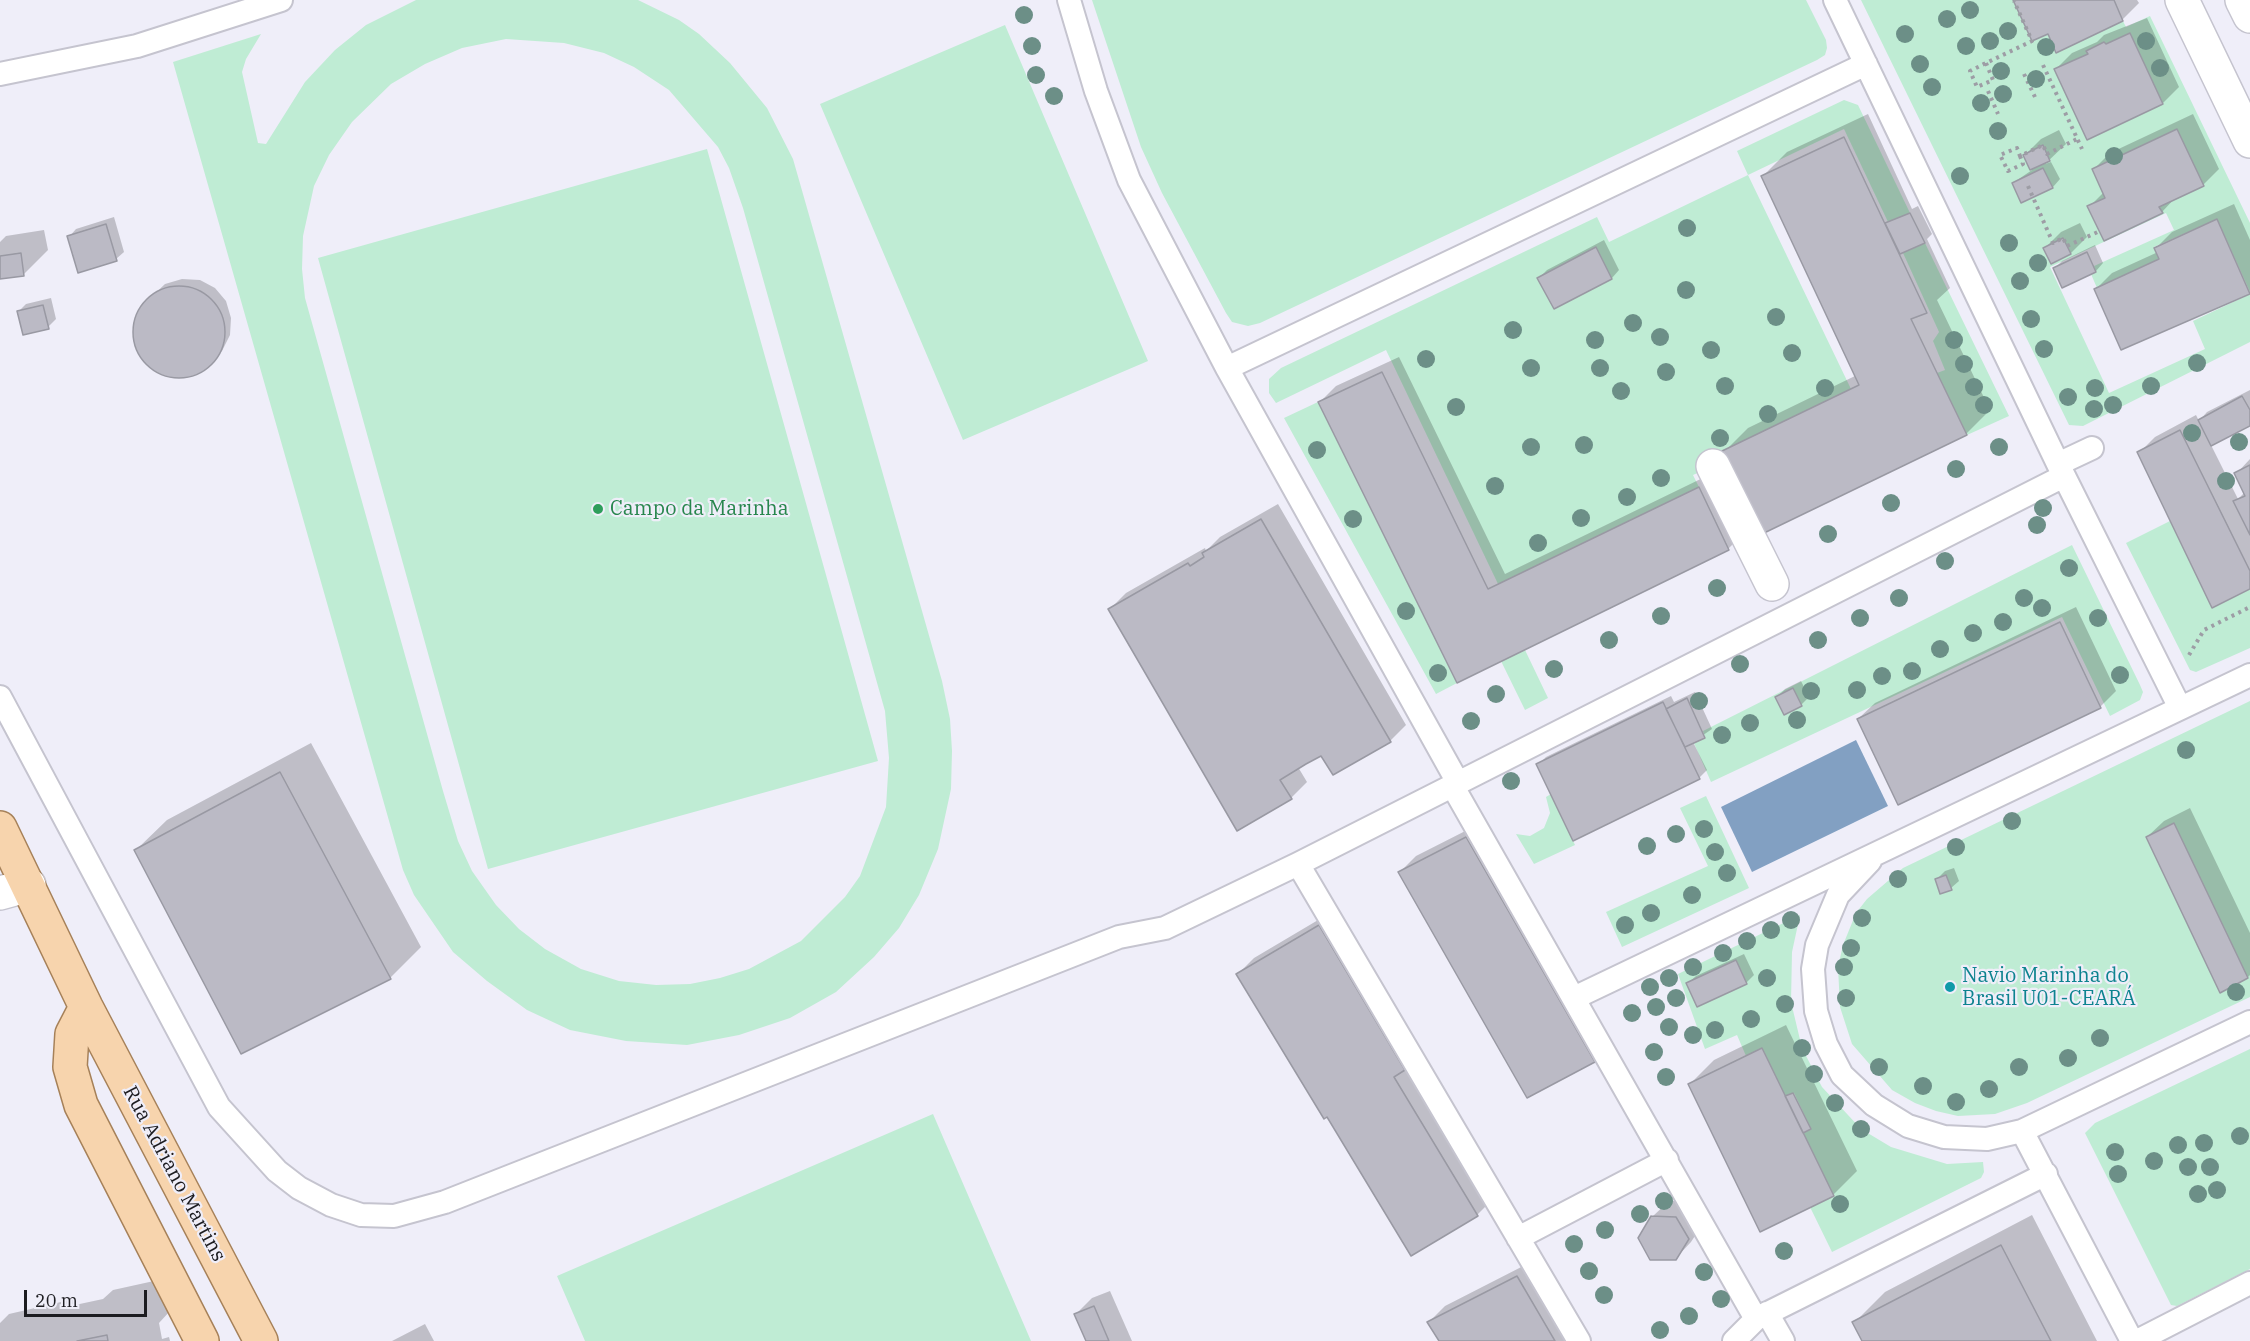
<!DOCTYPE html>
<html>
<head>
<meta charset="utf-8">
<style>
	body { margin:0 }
	#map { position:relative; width:2250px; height:1341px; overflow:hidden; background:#efeef9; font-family:"IBM Plex Serif",serif }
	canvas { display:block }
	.scale { position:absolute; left:24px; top:1290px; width:123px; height:27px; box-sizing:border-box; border:3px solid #1c1c20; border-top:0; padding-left:8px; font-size:18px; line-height:21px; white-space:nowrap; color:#1c1c20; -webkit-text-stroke:4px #efeef9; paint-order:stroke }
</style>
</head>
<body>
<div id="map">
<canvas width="2250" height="1341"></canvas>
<div class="scale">20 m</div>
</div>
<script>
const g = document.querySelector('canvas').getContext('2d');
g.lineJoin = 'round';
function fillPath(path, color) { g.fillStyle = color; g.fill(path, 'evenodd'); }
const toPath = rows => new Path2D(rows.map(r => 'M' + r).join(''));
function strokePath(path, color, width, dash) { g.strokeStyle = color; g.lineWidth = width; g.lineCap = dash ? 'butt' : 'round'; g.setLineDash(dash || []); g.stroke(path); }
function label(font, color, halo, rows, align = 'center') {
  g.font = font + ' "IBM Plex Serif",serif'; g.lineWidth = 4.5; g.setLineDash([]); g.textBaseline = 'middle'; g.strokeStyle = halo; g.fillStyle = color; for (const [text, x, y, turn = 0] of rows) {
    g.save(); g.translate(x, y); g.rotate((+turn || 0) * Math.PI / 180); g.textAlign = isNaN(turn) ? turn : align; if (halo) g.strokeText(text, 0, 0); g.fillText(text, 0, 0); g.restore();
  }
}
fillPath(toPath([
	[416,0,638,0,679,20,699,34,730,63,767,108,793,159,942,681,950,719,952,751,951,789,938,849,919,895,899,928,874,957,836,992,790,1018,739,1035,687,1045,626,1041,570,1030,527,1010,487,981,453,952,414,895,403,870,173,62,261,34,246,59,242,72,258,143,266,144,305,82,335,50,366,25],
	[506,39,564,43,604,53,634,67,669,90,718,147,729,168,743,208,885,711,889,758,886,807,860,876,845,897,801,941,749,969,720,978,690,984,656,985,619,981,581,969,545,949,519,929,496,905,472,871,458,841,443,791,305,298,302,269,303,236,314,186,329,155,352,122,391,84,425,64,462,48],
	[1092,0,1806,0,1826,40,1827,48,1825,55,1817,60,1260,323,1248,326,1232,322,1226,313,1162,193,1141,147],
	[1861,0,2013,0,2032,41,2048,34,2056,52,2123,21,2126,27,2150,16,2250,223,2250,292,2217,219,2154,247,2159,259,2097,288,2091,274,2096,272,2094,266,2174,230,2166,213,2050,267,2109,393,2205,349,2193,321,2250,294,2250,342,2083,426,2069,425],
	[1005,25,1148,361,963,440,820,104],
	[1844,100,1858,105,1910,213,1888,222,1844,129,1748,175,1851,389,1723,451,1727,460,1693,475,1699,487,1498,584,1386,350,1276,403,1269,393,1269,379,1281,368,1597,217,1609,242,1748,175,1737,151],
	[707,149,878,761,488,869,318,258],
	[1925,243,2009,416,1967,435,1937,373,1945,370,1933,341,1939,332,1903,253],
	[1318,402,1457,683,1436,694,1284,418],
	[2170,521,2212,608,2250,589,2250,648,2196,672,2190,670,2126,543],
	[2072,545,2140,685,2143,692,2140,700,2110,716,2062,617,1711,782,1694,743,1705,738,1703,731],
	[1525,650,1548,698,1525,710,1501,661],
	[2250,701,2250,997,2027,1103,1995,1114,1958,1116,1936,1111,1915,1103,1892,1090,1852,1044,1840,1007,1838,967,1843,945,1856,913,1867,899,1903,868],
	[1551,794,1575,845,1534,864,1516,834,1530,836,1544,828,1550,813,1546,797],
	[1706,796,1749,888,1622,947,1606,912,1708,866,1680,808],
	[1800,915,1792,952,1791,1002,1802,1048,1822,1087,1861,1129,1891,1147,1947,1164,1983,1162,1984,1172,1981,1178,1832,1252,1810,1207,1803,1133,1811,1129,1794,1093,1785,1096,1762,1048,1746,1056,1737,1035,1705,1049,1678,974],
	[2250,1049,2250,1269,2177,1306,2171,1305,2085,1133,2095,1123],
	[933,1114,1031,1341,585,1341,557,1276]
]), '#bfecd4');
fillPath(toPath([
	[1856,740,1888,806,1752,872,1721,807]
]), '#82a0c2');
fillPath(toPath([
	[2015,0,2137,0,2139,3,2122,20,2057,51,2049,32],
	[2147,18,2179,87,2163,103,2088,138,2056,69,2072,53,2097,42,2104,35],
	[1868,114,1912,209,1918,206,1932,234,1927,239,1950,288,1937,300,1990,410,1966,434,1724,452,1748,428,1857,375,1763,176,1787,152],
	[2193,114,2219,169,2203,185,2176,197,2162,212,2089,207,2104,192,2094,169,2110,153],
	[2059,130,2066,144,2045,164,2051,162,2060,179,2053,187,2022,201,2013,183,2032,170,2025,155,2041,139],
	[2234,204,2250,240,2250,293,2122,348,2096,289,2112,273,2158,252,2156,248,2172,232],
	[114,217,124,252,116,259,69,237,76,229],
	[2080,223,2087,237,2071,253,2045,248,2061,232],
	[44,230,48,250,24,274,0,278,0,242,6,236],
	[1604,240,1619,270,1612,278,1555,307,1539,278,1547,270],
	[2095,245,2103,263,2096,271,2063,286,2055,268,2062,261],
	[182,279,200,280,215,288,226,301,231,318,230,335,222,351,200,371,184,376,167,375,151,367,140,354,134,337,136,320,144,304,165,284],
	[51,298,56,319,48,327,18,312,26,304],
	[1399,357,1505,574,1715,472,1744,533,1728,549,1458,681,1320,402,1336,386],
	[2250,390,2250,425,2211,445,2238,499,2245,492,2236,474,2250,459,2250,588,2139,453,2155,437,2196,415,2199,421,2207,412],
	[1278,504,1406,725,1390,741,1322,753,1298,767,1307,782,1291,798,1110,609,1126,593,1205,548,1206,551,1220,537],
	[2076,607,2116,691,2100,707,1858,719,1875,703],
	[1801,681,1809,697,1801,705,1777,697,1785,689],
	[1695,692,1712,729,1693,742,1707,770,1699,778,1538,765,1546,757,1671,696,1674,702],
	[311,743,421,947,390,978,136,850,167,820],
	[2190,808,2250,933,2250,975,2248,977,2147,837,2164,821],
	[1483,822,1610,1045,1594,1061,1528,1096,1400,872,1416,856],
	[1954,868,1959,881,1951,888,1937,879,1945,871],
	[1335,910,1493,1199,1477,1215,1328,1115,1238,974,1254,958],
	[1744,954,1754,975,1746,983,1698,1005,1688,983,1696,976],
	[1786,1025,1857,1171,1833,1195,1690,1084,1714,1060],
	[1669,1201,1693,1201,1704,1222,1691,1242,1675,1259,1652,1217],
	[2032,1215,2097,1341,1864,1341,1854,1323,1885,1292],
	[1533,1261,1580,1341,1441,1341,1429,1322,1445,1306],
	[163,1279,170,1311,159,1323,162,1339,169,1337,170,1341,0,1341,0,1323,9,1314,74,1299,75,1305,103,1299,113,1290],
	[1110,1291,1132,1341,1087,1341,1076,1314,1092,1298],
	[425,1324,434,1341,392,1341]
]), '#0003');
const building = toPath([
	[2013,0,2114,0,2123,21,2056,53,2048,34,2032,41,2013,0],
	[2130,33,2163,104,2087,140,2054,69,2088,54,2086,51,2104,42,2106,44,2130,33],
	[2177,129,2204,186,2159,207,2163,213,2104,241,2087,206,2105,198,2092,169,2177,129],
	[1844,137,1927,313,1911,319,1967,435,1762,534,1722,451,1859,385,1761,176,1844,137],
	[2043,145,2050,161,2030,170,2023,155,2043,145],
	[2043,168,2053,188,2021,203,2012,183,2043,168],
	[1910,213,1925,243,1900,254,1885,223,1910,213],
	[2217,219,2250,294,2121,350,2094,289,2159,259,2154,248,2217,219],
	[106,224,117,261,78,273,67,236,106,224],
	[2063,238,2071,254,2051,264,2043,248,2063,238],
	[1596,247,1612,279,1554,309,1537,278,1596,247],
	[2087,252,2096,272,2062,288,2053,268,2087,252],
	[21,253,24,276,0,279,0,256,21,253],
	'133 332a46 46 0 1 1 92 0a46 46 0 1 1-92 0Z',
	[43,305,49,329,23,335,17,311,43,305],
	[1382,372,1488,589,1699,487,1729,550,1457,683,1318,402,1382,372],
	[2242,396,2250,410,2250,426,2211,446,2198,420,2242,396],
	[2180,430,2250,571,2250,589,2212,608,2137,452,2180,430],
	[2250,465,2250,535,2233,501,2245,496,2234,473,2250,465],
	[1261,519,1391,742,1333,775,1321,756,1306,764,1280,780,1292,799,1237,831,1108,609,1188,563,1190,566,1204,557,1202,553,1261,519],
	[2060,622,2101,708,1898,805,1857,719,2060,622],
	[1793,688,1802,706,1784,715,1775,697,1793,688],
	[1687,698,1705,738,1685,747,1666,709,1687,698],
	[1663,702,1700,779,1573,841,1536,764,1663,702],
	[280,772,391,979,241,1054,134,850,280,772],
	[2174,823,2248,978,2220,993,2146,837,2174,823],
	[1466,837,1595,1062,1527,1098,1398,872,1466,837],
	[1946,875,1952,890,1940,894,1935,879,1946,875],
	[1319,925,1405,1070,1394,1077,1478,1216,1411,1256,1327,1117,1324,1119,1236,974,1319,925],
	[1736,960,1747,984,1697,1007,1686,983,1736,960],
	[1762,1048,1834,1196,1760,1232,1688,1084,1762,1048],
	[1793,1093,1811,1129,1803,1133,1785,1096,1793,1093],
	[1651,1216,1676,1217,1689,1239,1676,1260,1650,1260,1638,1238,1651,1216],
	[2001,1245,2051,1341,1862,1341,1852,1322,2001,1245],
	[1517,1276,1555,1341,1439,1341,1427,1322,1517,1276],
	[1094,1306,1109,1341,1086,1341,1074,1314,1094,1306],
	[107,1335,108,1341,77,1341,107,1335]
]);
fillPath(building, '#bbbac5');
strokePath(building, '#9999a3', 1.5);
const service = toPath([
	[1069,0,1096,91,1129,180,1227,368,1457,781],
	[1835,0,2058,464,2180,708],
	[0,74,137,46,281,0],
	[1227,368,1866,64],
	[2058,464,2092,448],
	[0,697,219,1107,277,1171,299,1188,331,1205,361,1215,394,1216,445,1202,1119,937,1165,928,1298,864,2064,476],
	[1452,785,1756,1319],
	[1870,861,1838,895,1817,945,1813,969,1816,1011,1826,1044,1842,1075,1874,1105,1908,1126,1944,1137,1987,1139,2022,1131,2250,1022],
	[1298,864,1579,1341],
	[1574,998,2250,675],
	[2022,1131,2132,1341],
	[1518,1238,1667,1160],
	[1767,1313,1783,1341],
	[1734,1341,1756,1319,2046,1174],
	[2137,1341,2250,1283]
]);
const minor = toPath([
	[1713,466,1772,584],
	[0,893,29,885]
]);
const tertiary = toPath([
	[2182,0,2250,141],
	[2242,0,2250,16]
]);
const primary = toPath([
	[0,828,86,1007,261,1341],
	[86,1007,72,1034,70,1067,81,1105,202,1341]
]);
strokePath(service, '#c5c4cf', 26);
strokePath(minor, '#c5c4cf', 36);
strokePath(tertiary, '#c5c4cf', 36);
strokePath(primary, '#a68159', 36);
strokePath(toPath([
	[1986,63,1993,80,1977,87,1970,71,1986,63,2032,41,2014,1],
	[2043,65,2082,149],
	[2024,74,2035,97],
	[1988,91,1998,114],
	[2020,156,2023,164,2008,171,2000,155,2017,148,2020,156,2043,145,2047,154,2077,139],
	[2028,186,2053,243,2063,238,2067,246,2100,231],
	[2189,655,2204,630,2250,607]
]), '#9d9da5', 4, [3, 4.5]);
strokePath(service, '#fff', 22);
strokePath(minor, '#fff', 33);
strokePath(tertiary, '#fff', 33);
strokePath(primary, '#f7d4ad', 33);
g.fillStyle = '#6c8f87';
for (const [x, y] of [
	[1970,10],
	[1024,15],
	[1947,19],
	[2008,31],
	[1905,34],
	[1990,41],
	[2146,41],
	[1032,46],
	[1966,46],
	[2046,47],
	[1920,64],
	[2160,68],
	[2001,71],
	[1036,75],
	[2036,79],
	[1932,87],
	[2003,94],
	[1054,96],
	[1981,103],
	[1998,131],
	[2114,156],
	[1960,176],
	[1687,228],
	[2009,243],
	[2038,263],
	[2020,281],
	[1686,290],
	[1776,317],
	[2031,319],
	[1633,323],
	[1513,330],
	[1660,337],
	[1595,340],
	[1954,340],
	[2044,349],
	[1711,350],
	[1792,353],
	[1426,359],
	[2197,363],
	[1964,364],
	[1531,368],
	[1600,368],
	[1666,372],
	[1725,386],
	[2151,386],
	[1974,387],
	[1825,388],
	[2095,388],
	[1621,391],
	[2068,397],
	[1984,405],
	[2113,405],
	[1456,407],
	[2094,409],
	[1768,414],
	[2192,433],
	[1720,438],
	[2239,442],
	[1584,445],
	[1531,447],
	[1999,447],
	[1317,450],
	[1956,469],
	[1661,478],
	[2226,481],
	[1495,486],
	[1627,497],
	[1891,503],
	[2043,508],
	[1581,518],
	[1353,519],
	[2037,525],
	[1828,534],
	[1538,543],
	[1945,561],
	[2069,568],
	[1717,588],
	[1899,598],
	[2024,598],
	[2042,608],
	[1406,611],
	[1661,616],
	[1860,618],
	[2098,618],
	[2003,622],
	[1973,633],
	[1609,640],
	[1818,640],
	[1940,649],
	[1740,664],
	[1554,669],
	[1912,671],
	[1438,673],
	[2120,675],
	[1882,676],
	[1857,690],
	[1811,691],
	[1496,694],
	[1699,701],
	[1797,720],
	[1471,721],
	[1750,723],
	[1722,735],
	[2186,750],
	[1511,781],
	[2012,821],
	[1704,829],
	[1676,834],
	[1647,846],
	[1956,847],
	[1715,852],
	[1727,873],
	[1898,879],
	[1692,895],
	[1651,913],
	[1862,918],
	[1791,920],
	[1625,925],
	[1771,930],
	[1747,941],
	[1851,948],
	[1723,953],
	[1693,967],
	[1844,967],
	[1669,978],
	[1767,978],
	[1650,987],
	[2236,992],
	[1676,998],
	[1846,998],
	[1785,1004],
	[1656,1007],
	[1632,1013],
	[1751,1019],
	[1669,1027],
	[1715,1030],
	[1693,1035],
	[2100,1038],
	[1802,1048],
	[1654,1052],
	[2068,1058],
	[1879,1067],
	[2019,1067],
	[1814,1074],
	[1666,1077],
	[1923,1086],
	[1989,1089],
	[1956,1102],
	[1835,1103],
	[1861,1129],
	[2240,1136],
	[2204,1143],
	[2178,1145],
	[2115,1152],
	[2154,1161],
	[2188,1167],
	[2210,1167],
	[2118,1174],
	[2217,1190],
	[2198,1194],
	[1664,1201],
	[1840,1204],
	[1640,1214],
	[1605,1230],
	[1574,1244],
	[1784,1251],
	[1589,1271],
	[1704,1272],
	[1604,1295],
	[1721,1299],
	[1689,1316],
	[1660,1330]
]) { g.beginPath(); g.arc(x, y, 9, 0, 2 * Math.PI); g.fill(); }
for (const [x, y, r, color] of [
	[598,509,6,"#2e9e5b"],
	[1950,987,6,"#0f9aa8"]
]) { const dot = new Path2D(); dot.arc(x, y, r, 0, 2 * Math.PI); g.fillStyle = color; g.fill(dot); strokePath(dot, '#efeef9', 2); }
label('20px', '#27864d', '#efeef9', [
	["Campo da Marinha",610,509]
], 'left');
label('20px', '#0d838f', '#efeef9', [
	["Navio Marinha do",1962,976],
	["Brasil U01-CEARÁ",1962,999]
], 'left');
label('20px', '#1c1c20', '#efeef9', [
	["Rua Adriano Martins",174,1174,62]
]);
</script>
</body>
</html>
